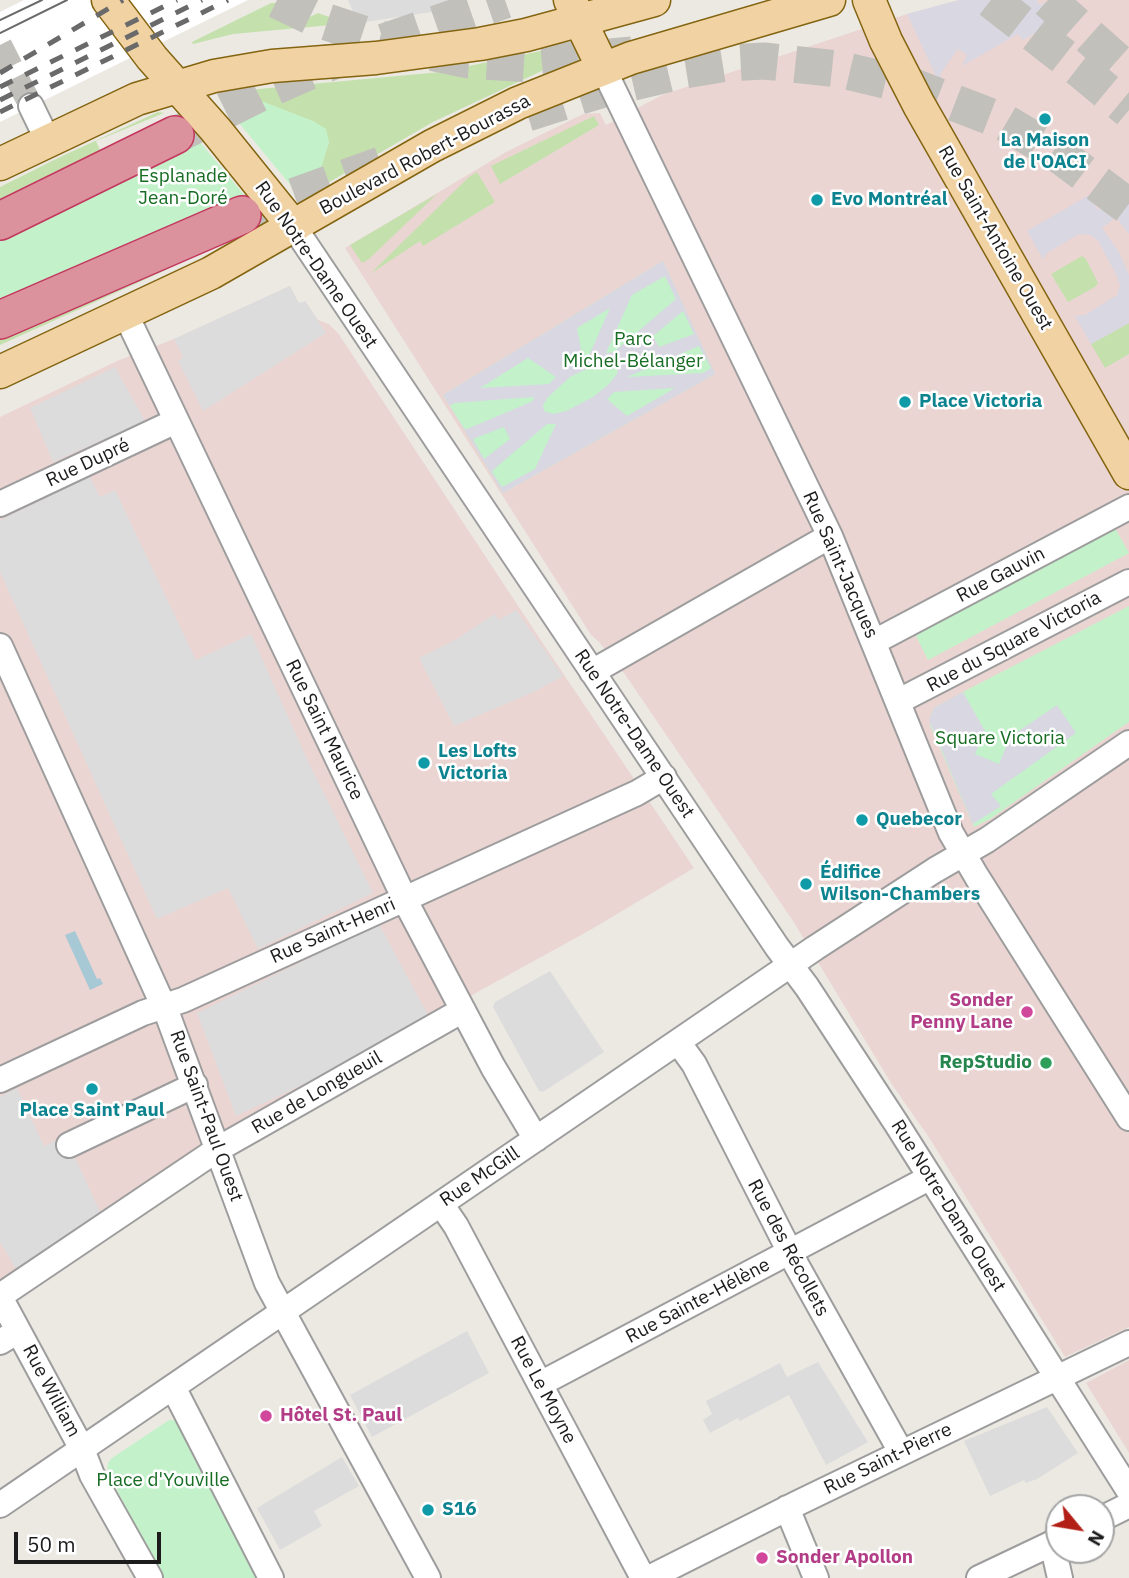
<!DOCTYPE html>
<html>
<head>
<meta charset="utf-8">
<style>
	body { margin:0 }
	#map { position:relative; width:1129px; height:1578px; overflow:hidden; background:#ece9e3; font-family:"IBM Plex Sans",sans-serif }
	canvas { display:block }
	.north { position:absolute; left:1045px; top:1494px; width:70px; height:70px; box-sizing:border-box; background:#fff; border:2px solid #a4a4a4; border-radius:50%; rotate:120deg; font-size:19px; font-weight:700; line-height:28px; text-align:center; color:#1c1c1c }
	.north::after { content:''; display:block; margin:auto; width:24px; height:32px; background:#b21f16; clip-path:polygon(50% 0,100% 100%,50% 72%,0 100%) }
	.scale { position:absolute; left:14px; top:1532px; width:147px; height:32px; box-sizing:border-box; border:4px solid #1c1c1c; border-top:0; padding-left:9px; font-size:21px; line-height:24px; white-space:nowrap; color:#1c1c1c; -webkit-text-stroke:5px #fff; paint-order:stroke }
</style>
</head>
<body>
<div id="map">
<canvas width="1129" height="1578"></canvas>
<div class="north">N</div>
<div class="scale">50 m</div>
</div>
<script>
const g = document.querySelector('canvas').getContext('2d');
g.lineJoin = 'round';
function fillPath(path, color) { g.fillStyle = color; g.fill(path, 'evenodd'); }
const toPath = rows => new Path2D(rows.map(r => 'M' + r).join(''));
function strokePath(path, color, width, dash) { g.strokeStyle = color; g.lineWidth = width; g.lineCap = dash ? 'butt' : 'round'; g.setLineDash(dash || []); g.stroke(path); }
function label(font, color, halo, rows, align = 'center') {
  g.font = font + ' "IBM Plex Sans",sans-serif'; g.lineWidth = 5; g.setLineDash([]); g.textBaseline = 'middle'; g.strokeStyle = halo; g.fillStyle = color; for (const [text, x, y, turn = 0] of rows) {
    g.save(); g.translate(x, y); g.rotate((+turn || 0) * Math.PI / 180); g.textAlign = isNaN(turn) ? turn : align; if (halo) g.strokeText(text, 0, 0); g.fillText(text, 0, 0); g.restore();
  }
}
fillPath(toPath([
	[959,0,1129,0,1129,1327,1065,1357,930,1139,891,1083,793,921,624,673,600,643,591,635,345,248,506,152,583,114,600,113,606,125,662,95,907,14],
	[290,286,298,302,301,303,305,301,318,320,329,324,338,333,542,642,694,868,592,929,483,989,208,1148,0,1301,0,417,117,361,174,339],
	[1129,1360,1129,1453,1086,1383]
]), '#ebd5d3');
fillPath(toPath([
	[271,3,281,3,285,6,295,24,318,13,335,19,351,14,353,23,233,34,193,44,192,42],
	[560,47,563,48,566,56,565,60,433,122,326,184,318,175,329,142,315,122,255,99,248,90,440,72],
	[158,112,164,113,96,141,100,150,0,199,0,187,58,158],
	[594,116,599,125,500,184,491,166],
	[477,172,495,202,423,246,420,241,370,274,469,177],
	[437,194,369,259,362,263,350,245],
	[194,254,166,270,0,345,0,334],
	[1082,256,1086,259,1098,283,1095,287,1068,302,1051,274],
	[1129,323,1129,354,1105,368,1091,344]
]), '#c4e1ad');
fillPath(toPath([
	[248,90,256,99,315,122,326,129,329,142,319,175,326,184,306,194,297,191,292,187,230,112,228,105,230,97,236,92],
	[176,114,251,203,0,306,0,235],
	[663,261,715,374,503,493,443,395],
	[1115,528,1129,553,928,660,915,634],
	[1129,606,1129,722,990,819,974,827,930,725,931,714,934,708,963,692],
	[169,1420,177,1420,262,1578,163,1578,107,1471,108,1463,112,1458]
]), '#c3f2ca');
fillPath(toPath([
	[348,0,456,0,458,8,358,23],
	[290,286,298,302,301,303,305,301,326,333,203,411,178,361,183,357,174,339],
	[115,367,145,421,53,462,30,408],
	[90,477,100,497,115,490,196,660,251,634,307,759,373,893,258,949,228,888,157,919,0,572,0,520],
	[516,610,563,676,538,690,454,726,419,658,455,640,495,614,499,620],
	[379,924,429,1017,338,1068,236,1116,197,1013],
	[550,971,604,1052,543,1092,539,1091,493,1007,495,1002],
	[17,1088,44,1146,65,1136,101,1214,17,1271,0,1242,0,1097],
	[467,1331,489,1373,372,1437,350,1395],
	[818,1362,868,1442,826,1465,789,1395,740,1421,738,1418,710,1433,703,1420,712,1414,706,1401,780,1363,787,1377],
	[1047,1407,1078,1453,1037,1479,1026,1483,1024,1480,990,1496,964,1441],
	[342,1457,359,1486,314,1511,322,1526,280,1550,257,1508]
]), '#dcdcdc');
fillPath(toPath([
	[959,0,1008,0,1006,4,1013,8,1017,1,1020,3,1022,0,1038,0,1037,3,1042,5,1044,2,1048,4,1050,1,1070,0,1059,17,1060,19,1023,40,1018,34,962,66,967,55,958,49,940,74,942,78,938,80,907,14],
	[1127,194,1129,197,1129,234,1116,217,1102,228,1119,252,1129,275,1129,323,1091,344,1075,316,1085,315,1117,295,1120,285,1115,272,1098,241,1091,235,1079,234,1047,253,1043,259,1027,231,1089,195,1098,210],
	[663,261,715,374,503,493,443,395],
	[665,276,676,299,614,352,606,353,632,295],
	[610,308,588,358,583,360,577,328],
	[683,311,694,334,659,347,653,336],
	[699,346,711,368,703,373,627,377],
	[528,358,556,377,549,384,480,388],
	[613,362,618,366,617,374,609,384,593,397,566,411,553,414,544,411,543,405,548,397,570,377,593,366],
	[675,388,627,416,607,399,614,392],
	[534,397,533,401,467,429,464,428,450,406,454,403],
	[547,424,556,424,535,469,502,487,492,472,493,470],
	[504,427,510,439,484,459,473,439],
	[963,692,985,731,975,754,999,764,1010,737,1057,705,1076,733,991,794,1001,806,973,824,929,720,934,708]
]), '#d8d7e2');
fillPath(toPath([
	[75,931,97,979,100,978,103,984,90,990,65,935]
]), '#a7c8d5');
fillPath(toPath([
	[24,0,248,0,0,122,0,12]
]), '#fff');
strokePath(toPath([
	[0,45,31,106]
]), '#c2c0bb', 24, [24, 12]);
strokePath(toPath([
	[277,0,312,17,363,34,415,49,468,60,530,64,632,55],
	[991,0,1082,71,1129,110],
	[1048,0,1129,72],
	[384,42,505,0],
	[527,113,600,90,684,70,728,63,764,61,838,69,914,87,1004,122,1058,154,1129,207],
	[176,135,262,92,333,61],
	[243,215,389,162]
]), '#c2c0bb', 37, [37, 18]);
const minor = toPath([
	[603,68,830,536,951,833,977,877,1129,1118],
	[31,106,48,141],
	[294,227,777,947,807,987,896,1123,1129,1491],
	[126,315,409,908,493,1067,536,1139],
	[0,504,176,421],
	[874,642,1129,507],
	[0,646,168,1016,267,1283,428,1578],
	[592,672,830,536],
	[899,701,1129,582],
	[678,1042,694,1064,797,1266,901,1452],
	[0,1080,143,1013,183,1000,637,793,664,777],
	[69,1145,195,1085],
	[441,1204,456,1226,643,1578],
	[0,1296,218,1149,463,1010],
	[0,1297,82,1449,92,1475,150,1578],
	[0,1342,18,1331],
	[540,1384,929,1178],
	[173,1387,271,1578],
	[0,1505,815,948,935,870,987,840,1129,743],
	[787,1508,816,1578],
	[1101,1519,1129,1505],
	[1052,1543,1060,1578],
	[649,1578,798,1503,1129,1343],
	[979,1578,1059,1540]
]);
const major = toPath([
	[108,0,152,58,215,129,294,227],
	[570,0,603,68],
	[869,0,886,41,919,105,1129,473],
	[0,164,137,99,214,76,272,66,376,58,480,44,526,35,654,0],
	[0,372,211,273,432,146,518,103,631,58,829,0]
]);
const highway = toPath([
	[0,221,175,135],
	[0,320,242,215]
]);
strokePath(minor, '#9d9d9d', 28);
strokePath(major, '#836410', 35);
strokePath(highway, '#c3375f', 40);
strokePath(minor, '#fff', 24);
strokePath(major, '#f1d3a3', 32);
strokePath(highway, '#db929c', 37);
strokePath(toPath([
	[0,20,42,0],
	[0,33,67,0]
]), '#6a6a6a', 2);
strokePath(toPath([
	[0,73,123,0],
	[0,87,177,0],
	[0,100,202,0],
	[0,112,228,0]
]), '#6a6a6a', 5, [14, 14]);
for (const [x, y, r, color] of [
	[1045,119,7,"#0f9aa8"],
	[817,200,7,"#0f9aa8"],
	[905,402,7,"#0f9aa8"],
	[424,763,7,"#0f9aa8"],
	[862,820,7,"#0f9aa8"],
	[806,884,7,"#0f9aa8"],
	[1027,1012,7,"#d1479c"],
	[1046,1063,7,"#2e9e5b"],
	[92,1089,7,"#0f9aa8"],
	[266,1416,7,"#d1479c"],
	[428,1510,7,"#0f9aa8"],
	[762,1558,7,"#d1479c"]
]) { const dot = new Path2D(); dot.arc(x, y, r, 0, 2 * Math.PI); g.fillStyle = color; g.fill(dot); strokePath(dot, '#fff', 2.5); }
label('bold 19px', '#0d838f', '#fff', [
	["La Maison",1045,141,"center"],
	["de l'OACI",1045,163,"center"],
	["Evo Montréal",831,200],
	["Place Victoria",919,402],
	["Les Lofts",438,752],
	["Victoria",438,774],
	["Quebecor",876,820],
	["Édifice",820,873],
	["Wilson-Chambers",820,895],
	["Place Saint Paul",92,1111,"center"],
	["S16",442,1510]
], 'left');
label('19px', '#1c1c1c', '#fff', [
	["Boulevard Robert-Bourassa",425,155,-28],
	["Rue Saint-Antoine Ouest",995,238,60],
	["Rue Notre-Dame Ouest",316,265,55],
	["Rue Dupré",88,463,-25],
	["Rue Saint-Jacques",840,565,66],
	["Rue Gauvin",1001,575,-28],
	["Rue du Square Victoria",1014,642,-28],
	["Rue Saint Maurice",324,730,64],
	["Rue Notre-Dame Ouest",634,734,56],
	["Rue Saint-Henri",333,931,-24],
	["Rue de Longueuil",317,1093,-30],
	["Rue Saint-Paul Ouest",206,1116,70],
	["Rue McGill",480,1177,-34],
	["Rue Notre-Dame Ouest",948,1206,58],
	["Rue des Récollets",788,1248,62],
	["Rue Sainte-Hélène",698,1301,-28],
	["Rue Le Moyne",543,1390,62],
	["Rue William",51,1391,62],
	["Rue Saint-Pierre",888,1459,-26]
]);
label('19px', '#176d23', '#fff', [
	["Esplanade",183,177],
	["Jean-Doré",183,199],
	["Parc",633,340],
	["Michel-Bélanger",633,362],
	["Square Victoria",1000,739],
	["Place d'Youville",163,1481]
]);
label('bold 19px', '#b23c85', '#fff', [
	["Sonder",1013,1001,"right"],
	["Penny Lane",1013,1023,"right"],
	["Hôtel St. Paul",280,1416],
	["Sonder Apollon",776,1558]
], 'left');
label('bold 19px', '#27864d', '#fff', [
	["RepStudio",1032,1063]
], 'right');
</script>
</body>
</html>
